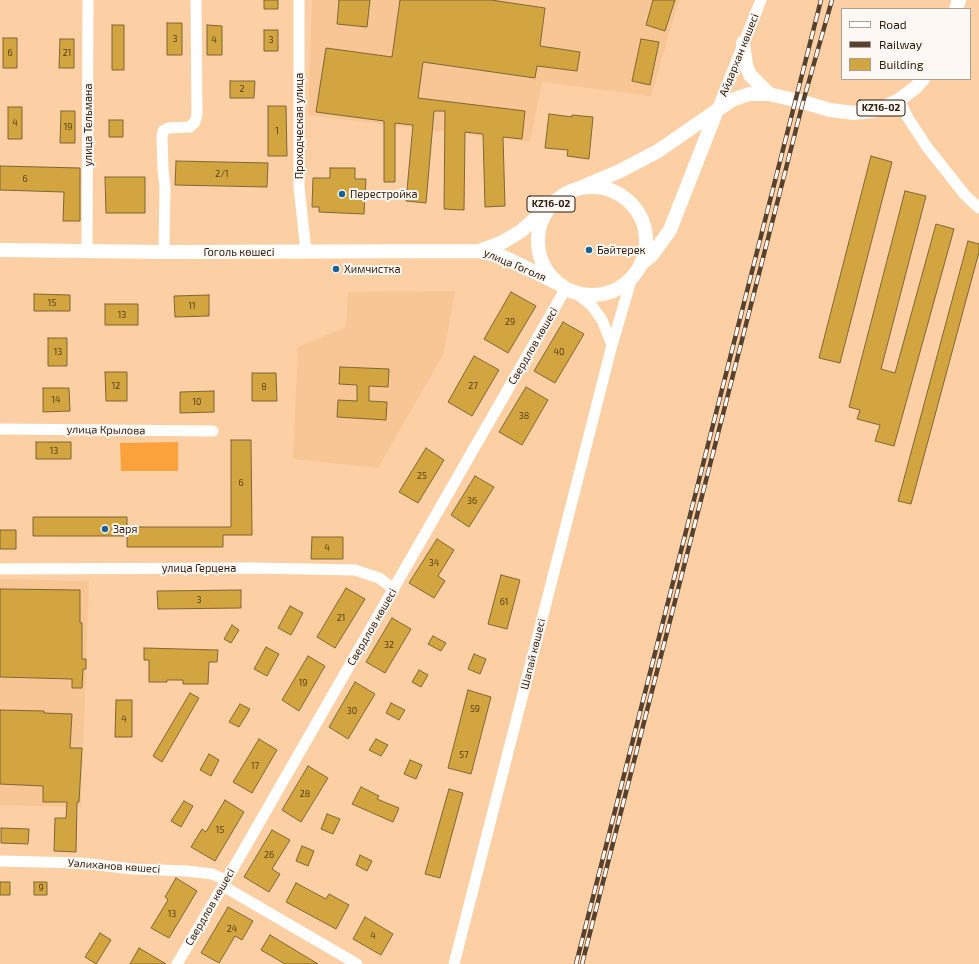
<!DOCTYPE html>
<html>
<head>
<meta charset="utf-8">
<style>
	body { margin:0 }
	#map { position:relative; width:979px; height:964px; overflow:hidden; background:#fccfa4; font-family:"Exo 2",sans-serif }
	canvas { display:block }
	.legend { position:absolute; left:841px; top:8px; width:130px; height:72px; box-sizing:border-box; background:#fdf8f4; border:1px solid #aaa097; margin:0; padding:5px 7px; list-style:none; font-size:12px; color:#2d1c0c }
	.legend li { display:flex; align-items:center; gap:8px; height:20px }
	.legend b { width:20px; border:1px solid #aaa097 }
</style>
</head>
<body>
<div id="map">
<canvas width="979" height="964"></canvas>
<ul class="legend">
<li><b style="height:5px;background:#fff"></b>Road</li>
<li><b style="height:5px;background:#59422d"></b>Railway</li>
<li><b style="height:11px;background:#d2a541"></b>Building</li>
</ul>
</div>
<script>
const g = document.querySelector('canvas').getContext('2d');
g.lineJoin = 'round';
function fillPath(path, color) { g.fillStyle = color; g.fill(path, 'evenodd'); }
const toPath = rows => new Path2D(rows.map(r => 'M' + r).join(''));
function strokePath(path, color, width, dash) { g.strokeStyle = color; g.lineWidth = width; g.lineCap = dash ? 'butt' : 'round'; g.setLineDash(dash || []); g.stroke(path); }
function label(font, color, halo, rows, align = 'center') {
  g.font = font + ' "Exo 2",sans-serif'; g.lineWidth = 4; g.setLineDash([]); g.textBaseline = 'middle'; g.strokeStyle = halo; g.fillStyle = color; for (const [text, x, y, turn = 0] of rows) {
    g.save(); g.translate(x, y); g.rotate((+turn || 0) * Math.PI / 180); g.textAlign = isNaN(turn) ? turn : align; if (halo) g.strokeText(text, 0, 0); g.fillText(text, 0, 0); g.restore();
  }
}
fillPath(toPath([
	[312,0,679,0,651,96,542,82,530,142,308,115],
	[455,291,444,353,378,468,293,459,298,347,346,327,348,292],
	[0,579,89,581,81,807,0,805]
]), '#f8c595');
fillPath(toPath([
	[178,442,178,471,121,471,120,443]
]), '#fca23c');
const building = toPath([
	[264,0,278,0,278,9,264,9,264,0],
	[339,0,370,0,367,27,337,24,339,0],
	[400,0,491,0,545,8,540,46,580,52,577,71,537,66,535,78,423,62,418,98,525,111,522,139,503,137,505,206,485,207,483,134,465,132,464,210,444,209,445,111,434,111,426,203,406,201,413,125,395,123,395,182,384,182,384,121,316,112,326,48,392,57,400,0],
	[653,0,675,0,665,31,646,25,653,0],
	[167,23,182,23,182,55,167,55,167,23],
	[112,25,124,25,124,70,112,70,112,25],
	[207,25,222,26,222,55,207,55,207,25],
	[264,30,278,30,278,51,264,51,264,30],
	[3,38,17,38,17,68,3,68,3,38],
	[60,39,74,39,74,68,59,68,60,39],
	[641,39,659,42,650,85,632,81,641,39],
	[230,81,255,81,254,98,230,98,230,81],
	[268,106,286,106,287,156,268,156,268,106],
	[8,107,22,107,22,139,8,139,8,107],
	[61,111,75,111,75,143,60,143,61,111],
	[549,114,572,117,572,115,593,117,589,159,567,156,568,150,545,148,549,114],
	[109,120,123,120,123,137,109,137,109,120],
	[871,156,892,162,840,363,819,358,871,156],
	[176,161,268,163,267,187,175,185,176,161],
	[0,166,80,168,80,221,63,221,64,192,0,190,0,166],
	[330,168,355,168,355,179,366,179,364,214,319,212,319,207,312,207,313,178,330,178,330,168],
	[105,177,145,177,145,213,106,213,105,177],
	[905,191,926,196,881,369,895,373,936,224,954,229,894,446,875,441,880,425,857,419,860,410,849,407,905,191],
	[968,241,979,244,979,252,911,504,898,501,968,241],
	[511,292,536,306,508,353,484,339,511,292],
	[34,294,70,295,70,311,34,311,34,294],
	[209,295,209,316,175,317,174,296,209,295],
	[105,304,138,304,138,325,105,325,105,304],
	[563,322,584,334,555,383,534,371,563,322],
	[48,338,67,338,67,366,48,366,48,338],
	[474,356,499,370,472,416,448,402,474,356],
	[340,367,389,369,388,387,369,386,369,401,387,402,386,420,337,417,338,400,357,401,357,385,339,384,340,367],
	[105,372,127,372,127,401,106,401,105,372],
	[252,373,276,373,277,401,252,401,252,373],
	[526,387,548,400,522,445,499,432,526,387],
	[43,388,69,388,70,411,43,412,43,388],
	[214,391,214,412,180,413,180,392,214,391],
	[231,440,251,440,252,535,223,535,223,547,127,547,127,536,33,536,33,517,127,517,127,527,231,527,231,440],
	[36,442,71,442,71,459,36,459,36,442],
	[426,448,444,460,418,503,399,492,426,448],
	[475,476,494,487,469,527,451,515,475,476],
	[0,530,16,530,16,549,0,549,0,530],
	[312,537,343,537,343,559,311,559,312,537],
	[437,539,454,550,438,576,445,581,434,598,409,583,437,539],
	[501,575,520,580,507,629,488,624,501,575],
	[346,588,365,599,335,648,317,637,346,588],
	[0,589,80,590,80,623,82,623,82,659,86,659,86,669,83,669,82,688,72,688,72,679,0,677,0,589],
	[241,590,241,608,158,609,157,591,241,590],
	[290,606,303,613,291,635,278,628,290,606],
	[392,618,411,629,385,673,366,662,392,618],
	[232,625,239,630,231,643,224,639,232,625],
	[433,636,446,643,441,651,428,644,433,636],
	[266,647,279,654,267,676,254,669,266,647],
	[144,648,218,650,217,662,209,662,208,684,183,684,183,680,167,680,167,682,149,682,149,660,144,660,144,648],
	[474,654,486,659,480,674,468,669,474,654],
	[308,656,325,666,299,711,282,700,308,656],
	[419,670,428,675,421,687,412,682,419,670],
	[355,682,375,694,348,739,329,727,355,682],
	[468,690,491,697,471,774,448,768,468,690],
	[190,693,199,698,162,762,153,756,190,693],
	[116,700,132,700,132,737,115,737,116,700],
	[391,703,405,710,399,720,386,713,391,703],
	[240,704,250,709,239,727,229,722,240,704],
	[0,710,44,711,44,713,72,714,70,748,82,748,79,802,77,802,76,852,54,851,55,818,66,818,67,802,43,802,43,786,0,784,0,710],
	[259,739,277,750,252,793,233,782,259,739],
	[376,739,388,745,381,756,369,750,376,739],
	[209,754,219,760,211,776,200,770,209,754],
	[410,760,422,765,416,779,404,774,410,760],
	[308,766,328,778,301,822,282,810,308,766],
	[361,787,379,796,377,799,399,808,393,822,352,804,361,787],
	[449,789,463,793,440,878,425,874,449,789],
	[225,800,244,812,215,861,191,847,202,829,206,832,225,800],
	[184,801,193,806,181,827,171,821,184,801],
	[327,814,340,819,333,834,321,829,327,814],
	[1,828,29,829,28,844,1,843,1,828],
	[272,830,290,840,272,869,280,874,269,892,244,877,272,830],
	[302,846,314,851,308,866,296,861,302,846],
	[360,855,372,861,367,871,356,865,360,855],
	[176,878,197,891,169,938,151,928,168,900,165,897,176,878],
	[0,882,10,882,10,895,0,895,0,882],
	[34,882,47,882,47,895,34,895,34,882],
	[296,883,326,899,329,894,349,905,336,929,286,902,296,883],
	[228,907,253,921,242,940,235,936,219,963,201,953,228,907],
	[365,917,393,934,381,955,353,939,365,917],
	[100,933,111,940,96,964,85,957,100,933],
	[270,935,318,964,285,964,261,950,270,935],
	[139,948,166,964,130,964,139,948]
]);
fillPath(building, '#d2a541');
strokePath(building, '#7f6734', 1);
strokePath(toPath([
	[299,0,299,187,306,251],
	[899,100,908,118,927,147,965,195,979,208],
	[717,110,761,0],
	[87,250,88,0],
	[164,252,165,186,163,170,162,137,163,131,168,128,190,127,195,122,197,114,196,0],
	[575,292,592,306,602,320,612,345],
	[0,429,213,431],
	[0,569,255,568,355,570,379,578,394,589],
	[0,861,81,863,133,869,187,871,212,874,226,880],
	[223,886,357,964],
	[177,964,223,886,566,288],
	[454,964,612,345,632,277]
]), '#fff', 11);
strokePath(toPath([
	[956,9,959,0],
	[743,43,746,65,750,75,769,94],
	'538 241a54 54 0 1 1 108 0a54 54 0 1 1-108 0Z',
	[582,187,620,171,658,151,732,100,749,94,769,94,803,102,830,110,855,113,877,110,899,100,916,87,923,79],
	[0,250,164,252,479,251,504,257,557,283],
	[479,251,503,242,521,231,544,211],
	[642,263,652,255,670,230,717,110]
]), '#fff', 14);
const rail = toPath([
	[576,964,821,0],
	[582,964,803,102,832,0]
]);
strokePath(rail, '#59422d', 4.5);
strokePath(rail, '#fdf8f4', 3, [9]);
for (const [x, y, r, color] of [
	[342,194,4,"#186296"],
	[589,250,4,"#186296"],
	[336,269,4,"#186296"],
	[105,529,4,"#186296"]
]) { const dot = new Path2D(); dot.arc(x, y, r, 0, 2 * Math.PI); g.fillStyle = color; g.fill(dot); strokePath(dot, '#fdf8f4', 1.5); }
label('9px', '#563e19', null, [
	["3",175,39],
	["4",214,40],
	["3",271,40],
	["6",10,53],
	["21",67,53],
	["2",242,89],
	["4",15,123],
	["19",68,127],
	["1",277,131],
	["2/1",222,174],
	["6",25,179],
	["15",52,303],
	["11",192,306],
	["13",122,315],
	["29",510,322],
	["13",58,352],
	["40",559,352],
	["12",116,386],
	["27",473,386],
	["8",264,387],
	["14",56,400],
	["10",197,402],
	["38",524,416],
	["13",54,451],
	["25",422,476],
	["6",241,483],
	["36",472,501],
	["4",327,548],
	["34",434,563],
	["3",199,600],
	["61",504,602],
	["21",341,618],
	["32",389,645],
	["19",303,683],
	["59",475,709],
	["30",352,711],
	["4",124,719],
	["57",464,755],
	["17",255,766],
	["28",305,794],
	["15",220,830],
	["26",269,855],
	["9",41,888],
	["13",172,914],
	["24",232,929],
	["4",373,936]
]);
for (const [x, y, w] of [
	[881,108,48],
	[551,204,48]
]) { const box = new Path2D(); box.roundRect(x - w / 2, y - 8, w, 16, 3); g.fillStyle = '#fdf8f4'; g.fill(box); strokePath(box, '#2d1c0c', 1); }
label('bold 10px', '#2d1c0c', null, [
	["KZ16-02",881,108],
	["KZ16-02",551,204]
]);
label('11px', '#2d1c0c', '#fdf8f4', [
	["Айдархан көшесі",739,55,-68],
	["улица Тельмана",88,125,-90],
	["Проходческая улица",299,126,-90],
	["Гоголь көшесі",239,252],
	["улица Гоголя",515,265,23],
	["Свердлов көшесі",533,346,-60],
	["улица Крылова",106,430,1],
	["улица Герцена",199,568],
	["Свердлов көшесі",372,627,-60],
	["Шапай көшесі",533,654,-76],
	["Уәлиханов көшесі",114,866,4],
	["Свердлов көшесі",210,907,-60]
]);
label('11px', '#2d1c0c', '#fdf8f4', [
	["Перестройка",350,194],
	["Бәйтерек",597,250],
	["Химчистка",344,269],
	["Заря",113,529]
], 'left');
</script>
</body>
</html>
